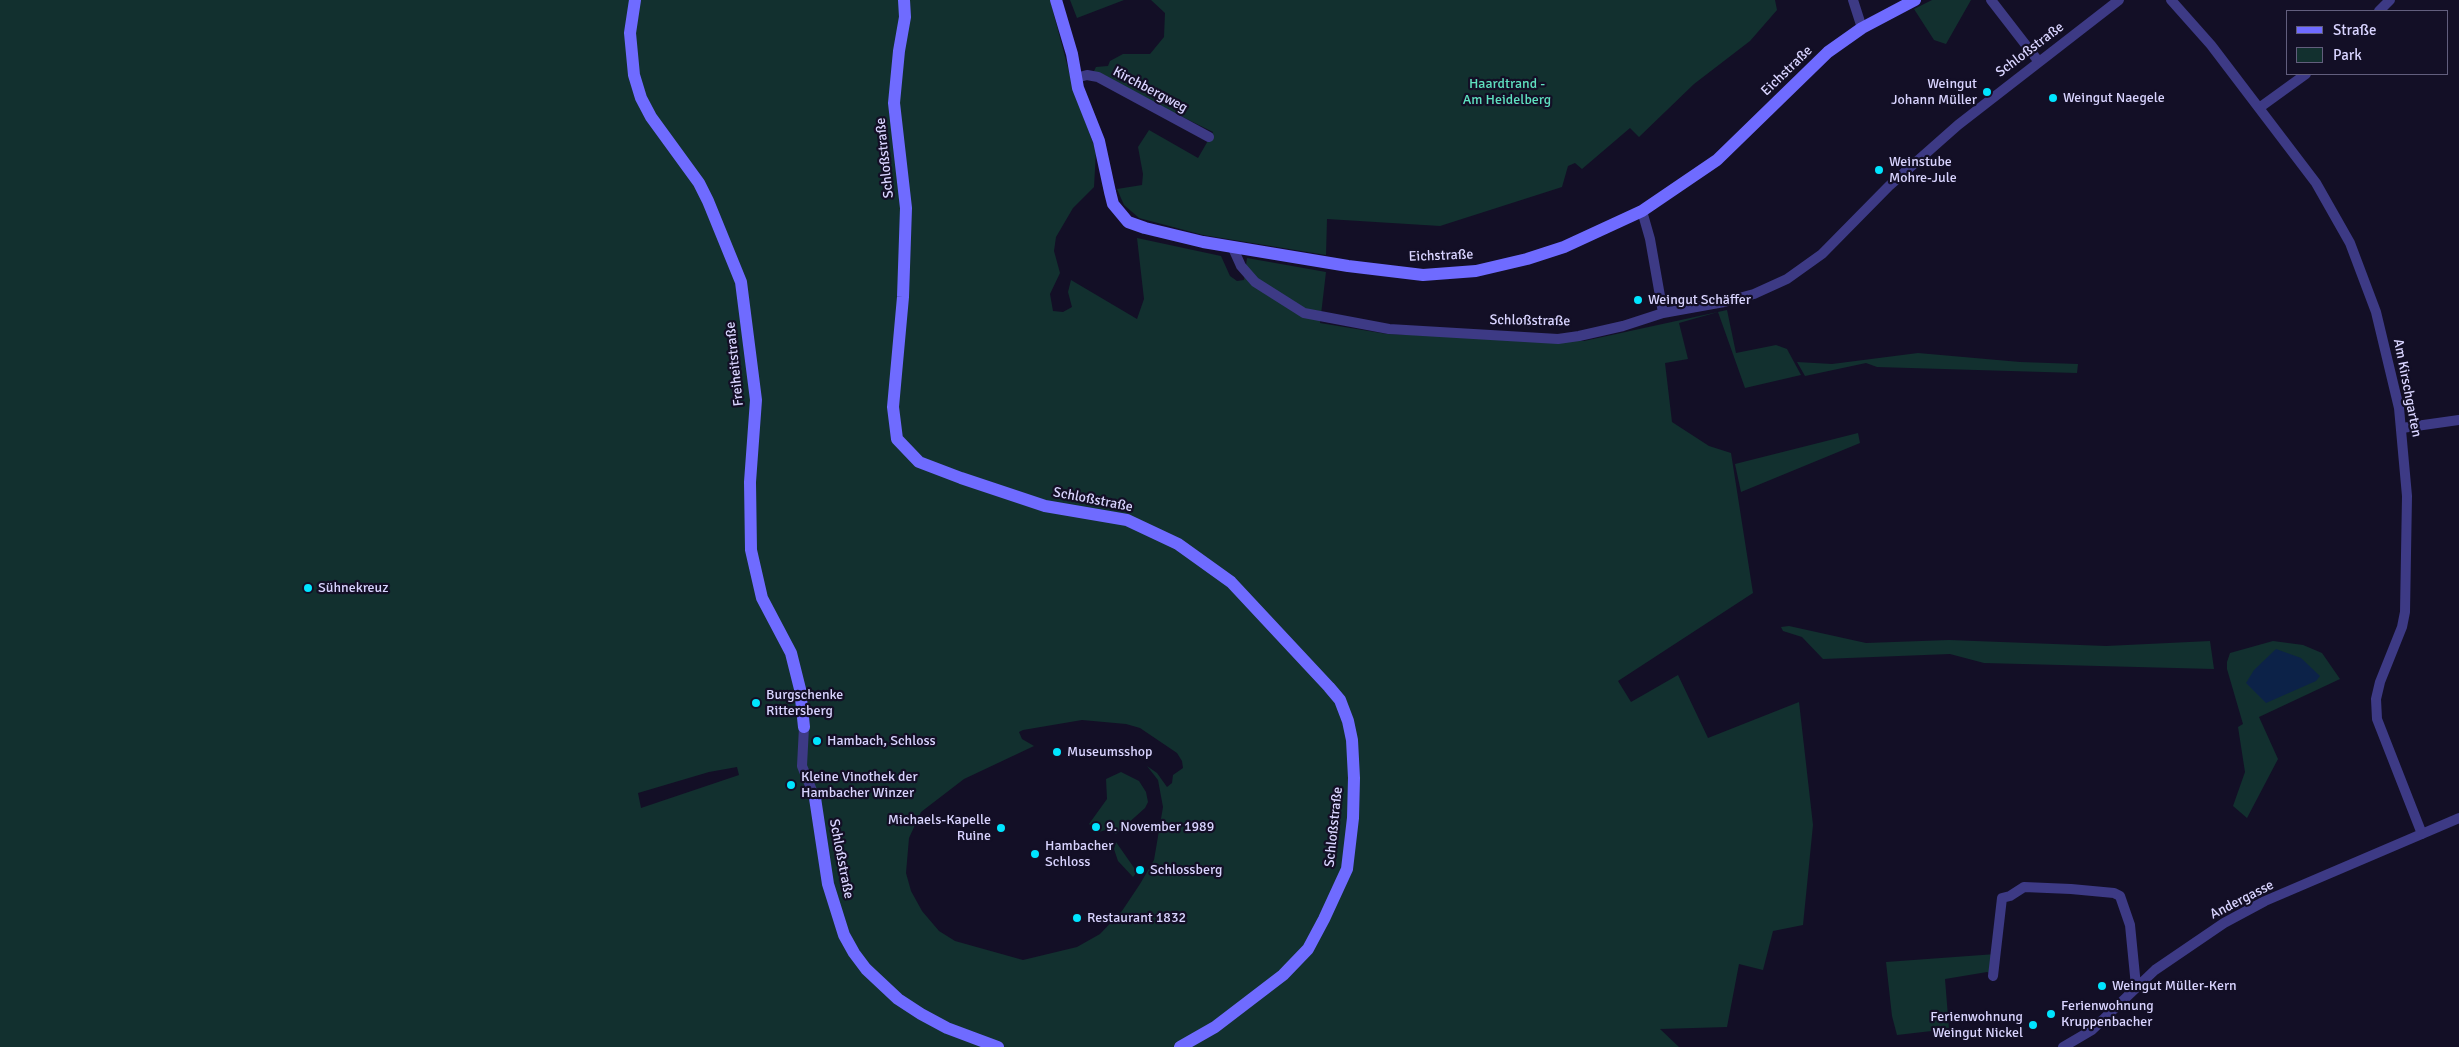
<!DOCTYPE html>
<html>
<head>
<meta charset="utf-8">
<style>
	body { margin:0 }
	#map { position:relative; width:2459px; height:1047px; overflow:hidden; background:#130f26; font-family:Signika,sans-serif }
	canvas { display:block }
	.legend { position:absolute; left:2286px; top:10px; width:162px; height:65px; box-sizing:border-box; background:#130f26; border:1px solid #625e7d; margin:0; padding:6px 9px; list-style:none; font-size:15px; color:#d9d4ff }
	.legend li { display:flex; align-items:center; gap:10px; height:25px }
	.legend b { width:25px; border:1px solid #625e7d }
</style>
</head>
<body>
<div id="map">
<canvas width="2459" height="1047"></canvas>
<ul class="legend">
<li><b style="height:6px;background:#6f6bff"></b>Straße</li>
<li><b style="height:14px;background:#12302f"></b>Park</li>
</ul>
</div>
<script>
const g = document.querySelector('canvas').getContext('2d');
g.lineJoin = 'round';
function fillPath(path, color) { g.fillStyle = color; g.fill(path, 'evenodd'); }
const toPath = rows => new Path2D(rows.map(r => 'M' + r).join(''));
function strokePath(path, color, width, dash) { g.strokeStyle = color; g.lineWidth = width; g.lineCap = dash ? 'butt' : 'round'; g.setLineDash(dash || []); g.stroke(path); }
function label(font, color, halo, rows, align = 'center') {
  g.font = font + ' Signika,sans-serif'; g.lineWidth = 4.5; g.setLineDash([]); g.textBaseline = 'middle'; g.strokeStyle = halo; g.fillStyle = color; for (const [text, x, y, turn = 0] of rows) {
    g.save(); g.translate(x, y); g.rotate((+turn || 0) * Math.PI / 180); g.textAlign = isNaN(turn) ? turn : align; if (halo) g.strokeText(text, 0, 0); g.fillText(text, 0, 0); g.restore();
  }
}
fillPath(toPath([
	[0,0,1050,0,1075,94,1096,151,1094,187,1073,208,1056,237,1054,251,1060,273,1050,294,1053,311,1063,312,1072,307,1068,292,1071,280,1137,319,1144,299,1137,238,1221,256,1230,276,1237,281,1244,280,1247,258,1326,272,1320,323,1387,334,1584,341,1727,310,1736,353,1776,345,1787,349,1801,375,1745,388,1718,312,1679,323,1688,359,1665,363,1672,422,1709,446,1731,453,1753,593,1618,681,1631,702,1678,675,1708,738,1799,702,1813,825,1803,925,1773,931,1763,970,1739,964,1727,1027,1660,1029,1679,1047,0,1047],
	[1082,720,1126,724,1140,728,1177,753,1182,761,1183,768,1173,775,1172,783,1167,787,1157,773,1147,766,1158,780,1163,807,1154,860,1140,884,1122,911,1100,934,1077,947,1023,960,955,941,939,931,922,911,911,891,906,873,909,838,921,812,964,779,1034,746,1022,739,1019,732,1023,730],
	[737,767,739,775,641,808,638,793,709,772],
	[1070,0,1124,0,1077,18],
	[1151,0,1775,0,1777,10,1750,41,1694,84,1639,137,1630,128,1582,169,1575,163,1568,166,1562,187,1440,226,1327,219,1326,255,1203,235,1139,218,1124,205,1117,189,1142,185,1143,174,1138,147,1149,130,1198,158,1213,132,1093,73,1096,67,1108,66,1110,61,1123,54,1150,54,1164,37,1165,13],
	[1932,0,1971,0,1946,44,1934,40,1914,9],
	[1918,353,2020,362,2078,364,2077,373,1877,367,1866,363,1805,376,1797,362,1832,364],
	[1858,433,1860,443,1741,492,1735,464],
	[1789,626,1866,643,1949,640,2106,646,2210,641,2214,669,1984,663,1950,654,1823,659,1802,637,1783,631,1781,627],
	[2273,641,2303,645,2322,653,2340,679,2259,717,2278,759,2247,818,2233,806,2245,772,2238,727,2243,724,2227,669,2227,662,2230,653],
	[1121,772,1139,781,1146,792,1148,802,1145,808,1116,834,1109,829,1099,832,1089,824,1107,799,1106,779],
	[1116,842,1137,872,1133,877,1118,861,1114,849],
	[1996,954,1994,975,1987,972,1945,979,1949,1029,1897,1035,1892,1016,1886,962]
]), '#12302f');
fillPath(toPath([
	[2276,649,2301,658,2320,676,2316,681,2266,703,2246,683,2254,670]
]), '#0c2248');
strokePath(toPath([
	[1853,0,1862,28],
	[1991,0,2039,62],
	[2171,0,2211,45,2316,183,2350,243,2376,312,2399,408,2407,496,2405,612,2402,627,2380,682,2376,699,2377,719,2422,834],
	[2379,11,2390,0],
	[1076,78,1087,75,1098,77,1209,137],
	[2259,108,2306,74],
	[1642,211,1650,239,1663,313],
	[1232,246,1241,266,1255,282,1304,313,1389,329,1558,339,1579,336,1623,326,1663,313,1724,302,1754,294,1787,279,1822,254,1889,186,1958,125,2119,0],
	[2402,428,2459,420],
	[804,727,802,766,815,798],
	[1993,976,2002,898,2010,896,2024,887,2071,889,2114,893,2120,896,2130,925,2136,986],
	[2063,1047,2092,1030,2155,970,2224,923,2265,901,2459,818]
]), '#3d3a85', 10);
strokePath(toPath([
	[635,0,630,33,634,75,641,98,651,117,699,183,708,201,741,282,756,400,750,482,751,550,762,598,791,653,800,689,804,727],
	[904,0,905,17,899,51,894,103,906,208,903,297,893,407,897,439,919,462,961,478,1045,506,1127,520,1178,544,1231,582,1329,687,1340,700,1348,721,1352,740,1354,778,1353,818,1347,869,1324,919,1308,949,1283,975,1215,1027,1180,1047],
	[1056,0,1072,54,1078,88,1099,141,1110,192,1113,204,1128,222,1145,228,1203,242,1348,266,1423,275,1476,271,1527,259,1564,247,1642,211,1717,160,1828,52,1862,28,1915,0],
	[815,798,828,884,844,935,854,953,866,969,898,999,921,1014,947,1028,998,1047]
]), '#6f6bff', 12);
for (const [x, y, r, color] of [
	[1987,92,5,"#00e5ff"],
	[2053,98,5,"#00e5ff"],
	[1879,170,5,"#00e5ff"],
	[1638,300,5,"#00e5ff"],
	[308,588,5,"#00e5ff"],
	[756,703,5,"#00e5ff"],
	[817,741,5,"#00e5ff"],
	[1057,752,5,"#00e5ff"],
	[791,785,5,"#00e5ff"],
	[1096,827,5,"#00e5ff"],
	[1001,828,5,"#00e5ff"],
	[1035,854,5,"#00e5ff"],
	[1140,870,5,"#00e5ff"],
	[1077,918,5,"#00e5ff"],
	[2102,986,5,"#00e5ff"],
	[2051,1014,5,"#00e5ff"],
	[2033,1025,5,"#00e5ff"]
]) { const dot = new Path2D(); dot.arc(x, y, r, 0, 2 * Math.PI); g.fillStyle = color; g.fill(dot); strokePath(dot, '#130f26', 2); }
label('14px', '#d9d4ff', '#130f26', [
	["Schloßstraße",2030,50,-37],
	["Eichstraße",1787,71,-44],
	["Kirchbergweg",1150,90,28],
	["Schloßstraße",885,158,-96],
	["Eichstraße",1441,256,-2],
	["Schloßstraße",1530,321,1],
	["Freiheitstraße",735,364,-96],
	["Am Kirschgarten",2407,388,79],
	["Schloßstraße",1093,500,11],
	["Schloßstraße",1334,827,-84],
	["Schloßstraße",841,859,79],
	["Andergasse",2242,900,-27]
]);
label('14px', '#5fe0c0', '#130f26', [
	["Haardtrand -",1507,84],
	["Am Heidelberg",1507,100]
]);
label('14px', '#d9d4ff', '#130f26', [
	["Weingut",1977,84,"right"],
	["Johann Müller",1977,100,"right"],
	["Weingut Naegele",2063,98],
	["Weinstube",1889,162],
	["Mohre-Jule",1889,178],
	["Weingut Schäffer",1648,300],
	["Sühnekreuz",318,588],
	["Burgschenke",766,695],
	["Rittersberg",766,711],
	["Hambach, Schloss",827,741],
	["Museumsshop",1067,752],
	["Kleine Vinothek der",801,777],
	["Hambacher Winzer",801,793],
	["Michaels-Kapelle",991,820,"right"],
	["Ruine",991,836,"right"],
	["9. November 1989",1106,827],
	["Hambacher",1045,846],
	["Schloss",1045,862],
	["Schlossberg",1150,870],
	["Restaurant 1832",1087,918],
	["Weingut Müller-Kern",2112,986],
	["Ferienwohnung",2061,1006],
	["Kruppenbacher",2061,1022],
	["Ferienwohnung",2023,1017,"right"],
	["Weingut Nickel",2023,1033,"right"]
], 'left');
</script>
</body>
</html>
